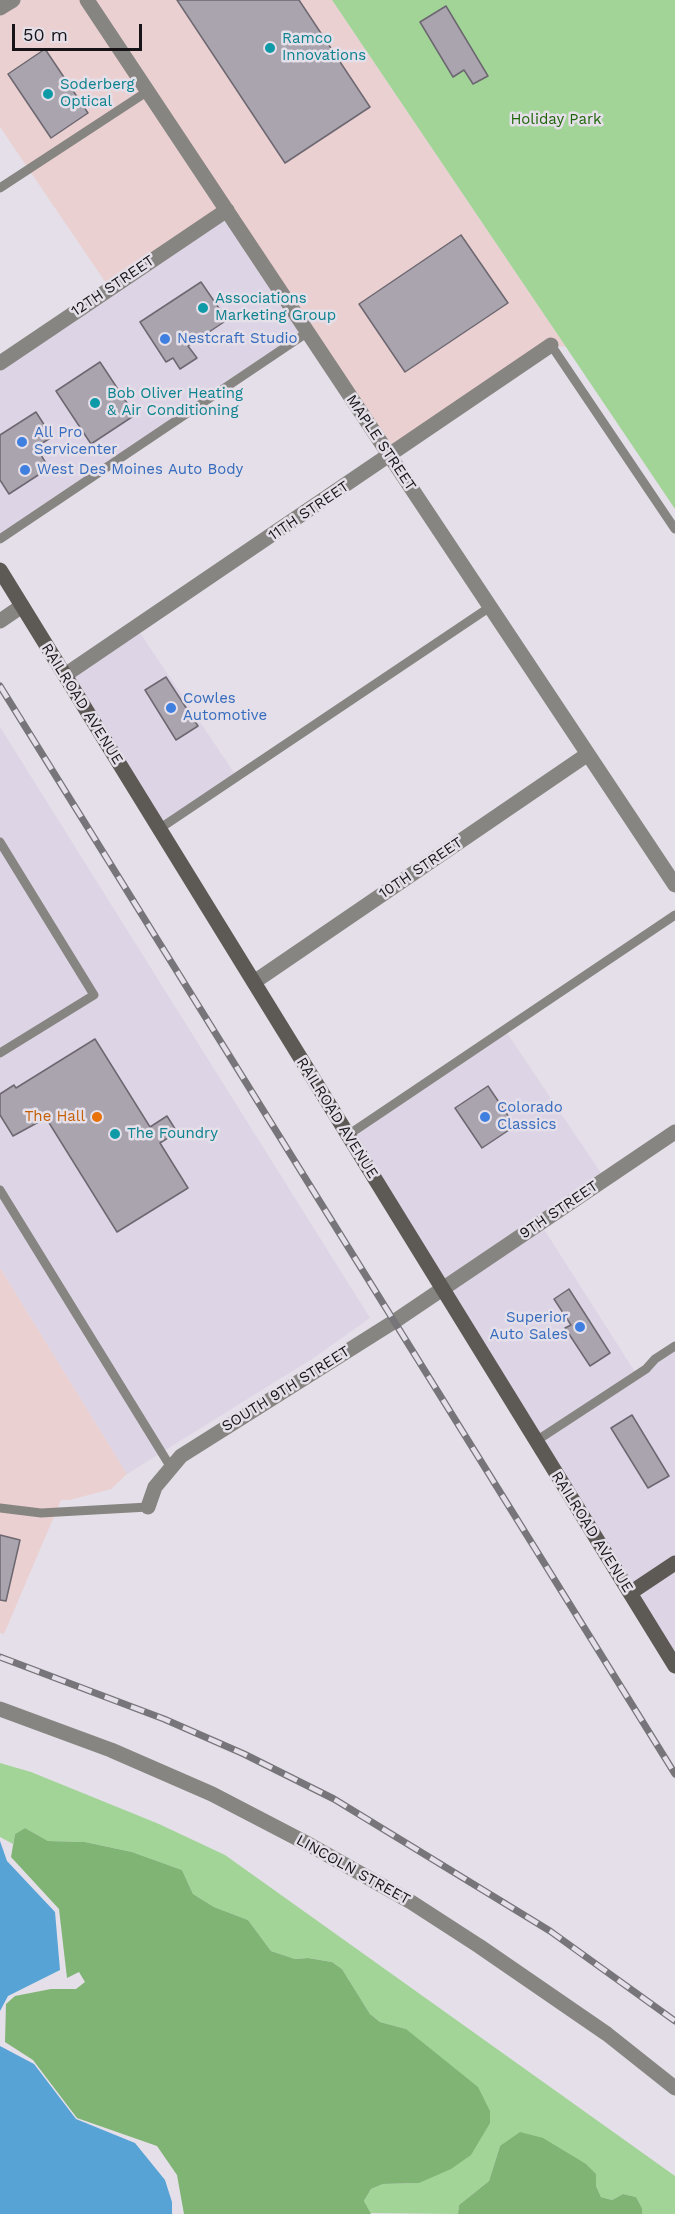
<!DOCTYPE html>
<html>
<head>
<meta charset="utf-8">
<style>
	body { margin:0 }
	#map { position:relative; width:675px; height:2214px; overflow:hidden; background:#e4dfe8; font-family:"Work Sans",sans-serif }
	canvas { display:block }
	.scale { position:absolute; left:12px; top:24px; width:130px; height:27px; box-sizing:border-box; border:3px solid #161417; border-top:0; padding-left:8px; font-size:18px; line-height:21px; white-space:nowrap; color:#161417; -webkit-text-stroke:4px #e4dfe8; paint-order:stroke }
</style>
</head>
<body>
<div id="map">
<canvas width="675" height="2214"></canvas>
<div class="scale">50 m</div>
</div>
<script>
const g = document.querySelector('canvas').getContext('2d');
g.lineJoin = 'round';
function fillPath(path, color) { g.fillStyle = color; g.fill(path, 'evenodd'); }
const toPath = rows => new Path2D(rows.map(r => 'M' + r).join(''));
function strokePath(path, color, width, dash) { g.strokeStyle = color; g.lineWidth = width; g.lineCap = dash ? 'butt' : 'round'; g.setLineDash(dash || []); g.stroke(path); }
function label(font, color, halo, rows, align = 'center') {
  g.font = font + ' "Work Sans",sans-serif'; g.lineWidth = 5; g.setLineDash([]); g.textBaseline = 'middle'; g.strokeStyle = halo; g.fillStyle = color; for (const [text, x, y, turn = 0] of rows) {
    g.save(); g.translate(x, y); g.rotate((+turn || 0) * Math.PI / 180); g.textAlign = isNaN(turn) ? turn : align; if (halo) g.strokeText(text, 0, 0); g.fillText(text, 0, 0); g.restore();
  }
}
fillPath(toPath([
	[227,210,308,332,0,539,0,363],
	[136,627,237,777,159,829,65,675],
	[0,727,370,1318,315,1357,127,1474,0,1268],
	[505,1030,605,1179,540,1223,635,1372,675,1346,675,1666,348,1135]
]), '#ddd4e5');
fillPath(toPath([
	[0,0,332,0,566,347,551,345,390,456,227,210,110,289,0,127],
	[0,1268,127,1474,111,1489,70,1500,61,1500,4,1634,0,1633]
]), '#ebd0d1');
fillPath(toPath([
	[332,0,675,0,675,509,566,347],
	[0,1763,31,1772,159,1824,225,1855,675,2176,675,2214,642,2214,642,2208,636,2197,623,2194,612,2200,601,2197,596,2186,596,2174,500,2146,489,2181,459,2205,458,2214,370,2213,364,2201,371,2189,383,2184,419,2183,406,2029,380,2022,370,2014,342,1969,332,1962,308,1958,295,1959,271,1951,248,1920,214,1907,193,1894,182,1870,132,1852,85,1842,48,1841,25,1828,15,1834,13,1844,0,1837]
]), '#a2d498');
fillPath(toPath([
	[25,1828,48,1841,85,1842,132,1852,182,1870,193,1894,214,1907,248,1920,271,1951,295,1959,308,1958,332,1962,342,1969,370,2014,380,2022,406,2029,478,2087,490,2111,490,2123,471,2155,451,2169,419,2183,383,2184,371,2189,364,2201,371,2214,184,2214,177,2175,157,2146,77,2118,33,2060,5,2042,6,2004,15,1996,51,1989,76,1989,85,1982,79,1972,67,1978,59,1909,11,1857,15,1834],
	[520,2132,543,2138,586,2164,596,2174,596,2186,601,2197,612,2200,623,2194,636,2197,642,2208,642,2214,458,2214,459,2205,489,2181,500,2146]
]), '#7fb474');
fillPath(toPath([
	[0,1841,7,1861,55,1912,60,1970,8,1996,0,2011],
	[0,2046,34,2064,76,2119,135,2143,165,2180,172,2202,172,2214,0,2214]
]), '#57a3d6');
const building = toPath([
	[177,0,299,0,370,107,285,163,177,0],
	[446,6,488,76,473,84,464,70,453,77,420,22,446,6],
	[45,49,88,113,51,138,8,74,45,49],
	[461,235,508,303,405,372,359,304,461,235],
	[201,282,227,320,188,346,197,358,180,369,173,358,166,362,140,322,201,282],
	[100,362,135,415,91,444,56,391,100,362],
	[36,412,52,437,36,447,49,468,9,494,0,480,0,435,36,412],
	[166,677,198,726,176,740,145,690,166,677],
	[95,1039,150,1127,167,1116,177,1132,160,1143,188,1188,117,1232,46,1118,13,1136,0,1115,0,1094,14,1085,16,1088,95,1039],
	[488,1086,515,1126,482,1148,455,1108,488,1086],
	[569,1289,610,1353,590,1366,565,1328,571,1325,554,1299,569,1289],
	[632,1415,669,1476,648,1488,611,1428,632,1415],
	[0,1535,20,1540,6,1601,0,1600,0,1535]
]);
fillPath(building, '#a9a4ad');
strokePath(building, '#6c6770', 1.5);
strokePath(toPath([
	[0,188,148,91],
	[551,345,675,529],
	[0,539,308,332],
	[159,829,490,607],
	[0,842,94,995,0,1053],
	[348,1135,675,915],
	[0,1190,170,1466],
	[536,1441,646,1369,655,1359,675,1346],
	[0,1508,41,1513,148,1507]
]), '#878581', 9);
strokePath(toPath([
	[87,0,675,885],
	[0,8,13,0],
	[0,363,227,210],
	[0,621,22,606],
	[65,675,551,345],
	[254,982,588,754],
	[148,1507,155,1487,181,1456,395,1321,675,1132],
	[0,1709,111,1750,212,1794,310,1845,411,1902,479,1946,607,2034,675,2088]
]), '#878581', 15);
strokePath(toPath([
	[0,570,675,1666],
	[630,1593,675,1563]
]), '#5d5a55', 15);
const rail = toPath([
	[0,686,675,1774],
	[0,1657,164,1719,244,1754,334,1799,550,1931,675,2021]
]);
strokePath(rail, '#77747a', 7);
strokePath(rail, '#e4dfe8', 4.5, [14]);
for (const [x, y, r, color] of [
	[270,48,6,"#0f9aa8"],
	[48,94,6,"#0f9aa8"],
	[203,308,6,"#0f9aa8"],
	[165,339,6,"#3f7fe0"],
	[95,403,6,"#0f9aa8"],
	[22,442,6,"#3f7fe0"],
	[25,470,6,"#3f7fe0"],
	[171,708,6,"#3f7fe0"],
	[97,1117,6,"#e8710a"],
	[485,1117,6,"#3f7fe0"],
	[115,1134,6,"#0f9aa8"],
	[580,1327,6,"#3f7fe0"]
]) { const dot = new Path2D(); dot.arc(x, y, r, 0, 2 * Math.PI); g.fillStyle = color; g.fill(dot); strokePath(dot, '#e4dfe8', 2); }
label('15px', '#0d838f', '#e4dfe8', [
	["Ramco",282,39],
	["Innovations",282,56],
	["Soderberg",60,85],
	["Optical",60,102],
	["Associations",215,299],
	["Marketing Group",215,316],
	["Bob Oliver Heating",107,394],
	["& Air Conditioning",107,411],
	["The Foundry",127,1134]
], 'left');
label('15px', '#1f650a', '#e4dfe8', [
	["Holiday Park",556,120]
]);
label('15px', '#161417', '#e4dfe8', [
	["12TH STREET",113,286,-34],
	["MAPLE STREET",381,443,56],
	["11TH STREET",309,511,-34],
	["RAILROAD AVENUE",82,704,58],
	["10TH STREET",421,868,-34],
	["RAILROAD AVENUE",337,1118,58],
	["9TH STREET",559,1210,-34],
	["SOUTH 9TH STREET",286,1389,-32],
	["RAILROAD AVENUE",592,1532,58],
	["LINCOLN STREET",353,1870,29]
]);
label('15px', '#366cbe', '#e4dfe8', [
	["Nestcraft Studio",177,339],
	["All Pro",34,433],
	["Servicenter",34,450],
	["West Des Moines Auto Body",37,470],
	["Cowles",183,699],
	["Automotive",183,716],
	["Colorado",497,1108],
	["Classics",497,1125],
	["Superior",568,1318,"right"],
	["Auto Sales",568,1335,"right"]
], 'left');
label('15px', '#c56008', '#e4dfe8', [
	["The Hall",85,1117]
], 'right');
</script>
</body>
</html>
